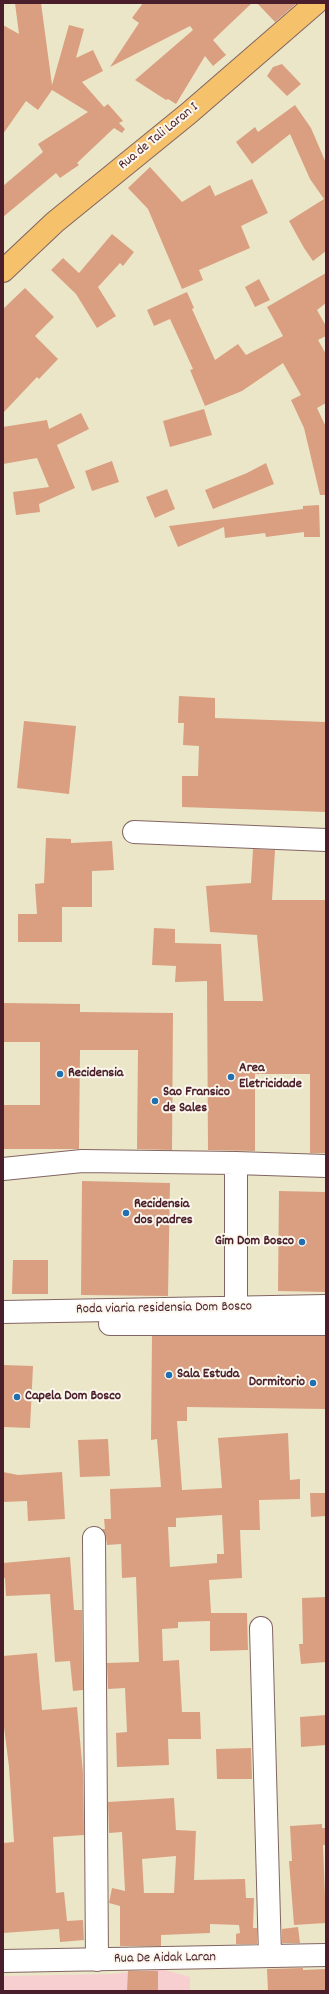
<!DOCTYPE html>
<html>
<head>
<meta charset="utf-8">
<style>
	body { margin:0 }
	#map { position:relative; width:329px; height:1994px; overflow:hidden; background:#ebe6c8; font-family:Dekko,sans-serif }
	canvas { display:block }
	.frame { position:absolute; inset:0; border:4px solid #4a1f2b; pointer-events:none }
</style>
</head>
<body>
<div id="map">
<canvas width="329" height="1994"></canvas>
<div class="frame"></div>
</div>
<script>
const g = document.querySelector('canvas').getContext('2d');
g.lineJoin = 'round';
function fillPath(path, color) { g.fillStyle = color; g.fill(path, 'evenodd'); }
const toPath = rows => new Path2D(rows.map(r => 'M' + r).join(''));
function strokePath(path, color, width, dash) { g.strokeStyle = color; g.lineWidth = width; g.lineCap = dash ? 'butt' : 'round'; g.setLineDash(dash || []); g.stroke(path); }
function label(font, color, halo, rows, align = 'center') {
  g.font = font + ' Dekko,sans-serif'; g.lineWidth = 4; g.setLineDash([]); g.textBaseline = 'middle'; g.strokeStyle = halo; g.fillStyle = color; for (const [text, x, y, turn = 0] of rows) {
    g.save(); g.translate(x, y); g.rotate((+turn || 0) * Math.PI / 180); g.textAlign = isNaN(turn) ? turn : align; if (halo) g.strokeText(text, 0, 0); g.fillText(text, 0, 0); g.restore();
  }
}
fillPath(toPath([
	[161,1969,190,1977,190,1991,3,1991,3,1976,110,1974]
]), '#f7cfd1');
fillPath(toPath([
	[15,3,41,3,52,85,69,25,84,29,76,58,93,50,103,71,82,82,104,107,108,104,123,121,119,123,125,129,122,133,114,128,77,163,79,165,60,178,56,173,3,217,3,186,43,152,38,144,88,112,52,90,38,110,26,101,3,134,3,25,19,34],
	[143,3,252,3,213,40,226,55,213,66,205,56,176,104,168,99,166,100,135,80,193,30,190,26,110,67,139,23,132,18],
	[257,3,297,3,275,22],
	[282,64,301,84,287,96,267,76,273,67],
	[295,105,311,128,326,163,326,251,313,261,304,248,289,221,324,199,310,179,290,134,252,164,236,142,255,127,258,132],
	[150,167,182,202,210,185,215,196,252,179,268,213,241,226,250,248,199,270,203,280,182,289,148,209,128,188],
	[112,234,134,252,123,266,120,263,98,287,116,316,97,328,76,294,51,270,63,258,79,273],
	[326,273,326,303,317,310,326,326,326,336,318,340,326,354,326,403,317,408,326,427,326,495,320,495,304,428,291,400,301,395,283,363,242,391,205,406,190,370,193,369,170,319,154,326,147,310,187,292,194,308,192,309,215,360,238,344,246,355,283,336,267,307],
	[259,279,270,300,255,307,245,287],
	[25,288,54,317,35,336,58,359,39,379,37,377,3,413,3,309],
	[204,409,212,435,170,447,163,421],
	[81,413,89,429,57,445,75,488,39,504,40,512,16,515,13,492,49,487,37,458,3,464,3,427,47,420,49,429],
	[112,461,119,482,92,491,85,471],
	[266,463,274,484,213,509,205,490,247,473],
	[167,489,175,509,155,518,146,497],
	[319,505,320,537,304,537,304,532,266,537,265,533,225,538,224,527,178,547,169,526,303,509,303,506],
	[179,696,215,698,215,718,326,722,326,812,182,807,182,776,198,776,199,746,183,745,184,723,178,723],
	[24,721,76,726,69,794,17,788],
	[46,838,71,839,71,843,112,841,114,870,92,871,92,907,62,907,62,942,18,942,18,914,37,914,35,884,44,883],
	[253,849,275,850,272,900,326,900,326,1153,310,1153,310,1074,255,1074,255,1151,208,1150,207,981,175,982,176,966,152,965,154,928,175,929,175,943,221,944,224,1001,263,1001,257,935,210,932,206,886,251,883],
	[3,1003,80,1004,80,1012,173,1013,172,1150,137,1149,138,1050,80,1050,79,1149,3,1149,3,1105,40,1105,40,1042,3,1042],
	[82,1181,170,1183,168,1296,81,1295],
	[279,1191,326,1192,326,1292,278,1291],
	[13,1260,48,1260,48,1294,12,1294],
	[152,1336,326,1336,326,1409,187,1407,187,1421,177,1421,182,1490,222,1488,218,1438,288,1433,290,1480,300,1479,300,1499,259,1500,260,1530,240,1530,242,1578,209,1580,211,1613,247,1613,248,1650,210,1651,210,1621,178,1622,178,1628,162,1629,163,1661,179,1660,182,1712,200,1712,201,1739,168,1739,169,1765,117,1767,116,1733,127,1732,125,1688,108,1689,107,1663,139,1662,136,1577,122,1578,121,1544,107,1545,106,1538,102,1529,105,1529,104,1519,111,1519,110,1489,161,1487,157,1439,151,1440],
	[222,1515,224,1554,217,1554,217,1563,170,1567,168,1527,176,1527,176,1518],
	[3,1365,33,1366,30,1428,3,1427],
	[108,1439,110,1476,80,1477,78,1440],
	[3,1472,18,1475,62,1472,65,1519,28,1521,27,1501,3,1502],
	[310,1493,325,1493,326,1516,311,1517],
	[70,1557,74,1610,82,1610,83,1690,73,1691,70,1661,55,1662,50,1594,6,1596,5,1578,3,1578,3,1563],
	[326,1597,326,1662,301,1664,299,1644,303,1644,302,1598],
	[37,1653,42,1710,77,1707,83,1773,84,1835,53,1837,56,1893,64,1892,67,1921,83,1920,84,1940,60,1942,59,1929,3,1933,3,1843,14,1842,9,1767,3,1719,3,1656],
	[326,1715,326,1745,301,1747,300,1717],
	[251,1748,252,1779,217,1779,216,1749],
	[174,1798,176,1830,196,1831,194,1880,245,1879,246,1898,254,1898,253,1928,257,1928,257,1944,236,1944,236,1934,240,1933,239,1925,210,1924,210,1933,161,1935,161,1946,120,1946,120,1906,109,1903,112,1888,125,1891,122,1832,109,1833,108,1802],
	[176,1856,174,1893,144,1893,142,1859],
	[322,1824,322,1828,326,1828,326,1845,323,1845,326,1923,294,1925,289,1861,292,1861,290,1826],
	[298,1927,300,1943,282,1943,282,1929],
	[303,1968,303,1970,326,1969,326,1991,268,1991,267,1969],
	[128,1971,158,1971,158,1991,127,1991]
]), '#da9f81');
const minor = toPath([
	[134,832,326,840],
	[3,1169,82,1161,236,1163,326,1166],
	[3,1312,326,1306],
	[236,1321,236,1163],
	[110,1324,326,1324],
	[94,1538,97,1960],
	[261,1628,270,1956],
	[3,1961,326,1955]
]);
const major = toPath([
	[3,271,55,222,189,113,316,3]
]);
strokePath(minor, '#826562', 24);
strokePath(major, '#826562', 24);
strokePath(minor, '#fff', 22);
strokePath(major, '#f5c16b', 22);
for (const [x, y, r, color] of [
	[60,1074,4,"#1f6fb2"],
	[231,1077,4,"#1f6fb2"],
	[155,1101,4,"#1f6fb2"],
	[126,1213,4,"#1f6fb2"],
	[302,1242,4,"#1f6fb2"],
	[169,1375,4,"#1f6fb2"],
	[313,1383,4,"#1f6fb2"],
	[17,1397,4,"#1f6fb2"]
]) { const dot = new Path2D(); dot.arc(x, y, r, 0, 2 * Math.PI); g.fillStyle = color; g.fill(dot); strokePath(dot, '#fbf7ec', 1.5); }
label('14px', '#4a1f2b', '#fbf7ec', [
	["Rua de Tali Laran I",159,137,-39],
	["Roda viaria residensia Dom Bosco",164,1309,-1],
	["Rua De Aidak Laran",165,1959,-1]
]);
label('bold 14px', '#4a1f2b', '#fbf7ec', [
	["Area",239,1069],
	["Eletricidade",239,1085],
	["Recidensia",68,1074],
	["Sao Fransico",163,1093],
	["de Sales",163,1109],
	["Recidensia",134,1205],
	["dos padres",134,1221],
	["Gim Dom Bosco",294,1242,"right"],
	["Sala Estuda",177,1375],
	["Dormitorio",305,1383,"right"],
	["Capela Dom Bosco",25,1397]
], 'left');
</script>
</body>
</html>
